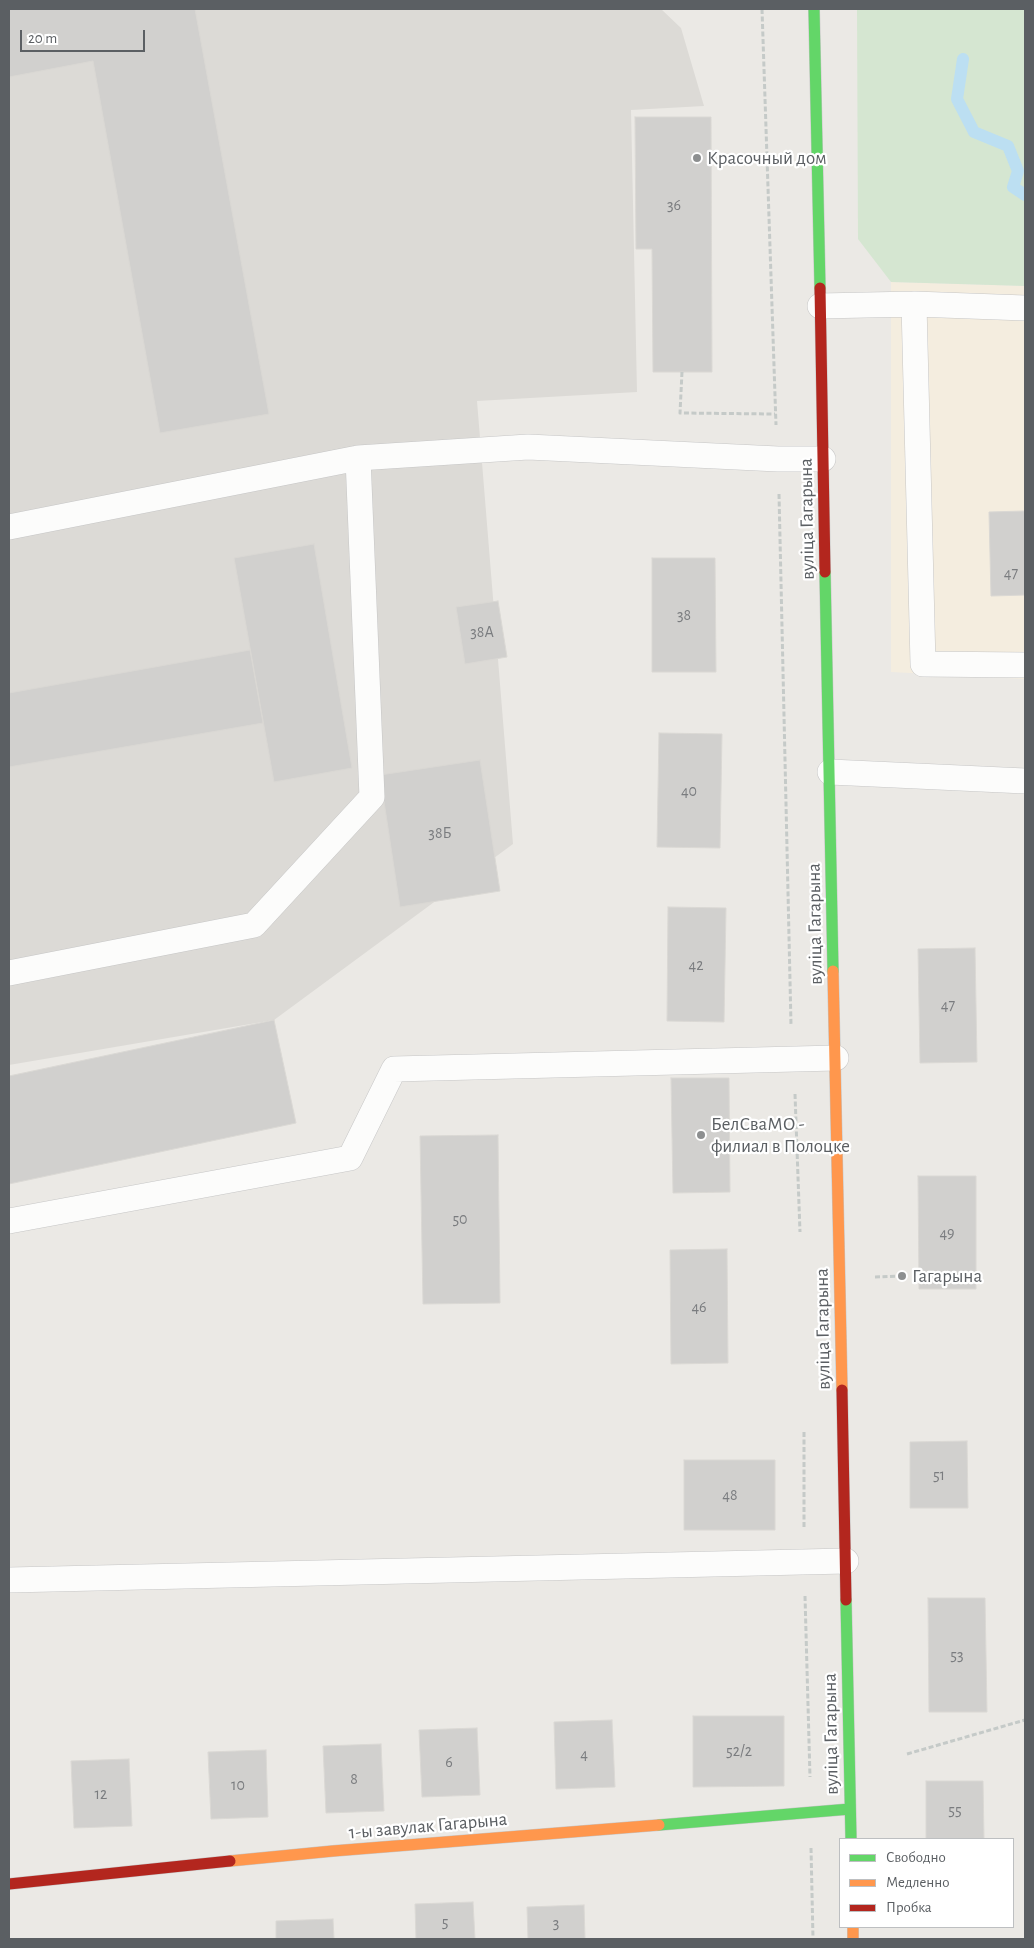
<!DOCTYPE html>
<html>
<head>
<meta charset="utf-8">
<style>
	body { margin:0 }
	#map { position:relative; width:1034px; height:1948px; overflow:hidden; background:#ebe9e5; font-family:"Alegreya Sans",sans-serif }
	canvas { display:block }
	.frame { position:absolute; inset:0; border:10px solid #5b5f63; pointer-events:none }
	.legend { position:absolute; left:839px; top:1838px; width:175px; height:90px; box-sizing:border-box; background:#fff; border:1px solid #bdbfc1; margin:0; padding:6px 9px; list-style:none; font-size:15px; color:#5b5f63 }
	.legend li { display:flex; align-items:center; gap:10px; height:25px }
	.legend b { width:25px; border:1px solid #bdbfc1 }
	.scale { position:absolute; left:20px; top:30px; width:125px; height:22px; box-sizing:border-box; border:2px solid #5b5f63; border-top:0; padding-left:6px; font-size:15px; line-height:18px; white-space:nowrap; color:#5b5f63; -webkit-text-stroke:4px #fff; paint-order:stroke }
</style>
</head>
<body>
<div id="map">
<canvas width="1034" height="1948"></canvas>
<div class="frame"></div>
<ul class="legend">
<li><b style="height:6px;background:#63d668"></b>Свободно</li>
<li><b style="height:6px;background:#ff974d"></b>Медленно</li>
<li><b style="height:6px;background:#b3261e"></b>Пробка</li>
</ul>
<div class="scale">20 m</div>
</div>
<script>
const g = document.querySelector('canvas').getContext('2d');
g.lineJoin = 'round';
function fillPath(path, color) { g.fillStyle = color; g.fill(path, 'evenodd'); }
const toPath = rows => new Path2D(rows.map(r => 'M' + r).join(''));
function strokePath(path, color, width, dash) { g.strokeStyle = color; g.lineWidth = width; g.lineCap = dash ? 'butt' : 'round'; g.setLineDash(dash || []); g.stroke(path); }
function label(font, color, halo, rows, align = 'center') {
  g.font = font + ' "Alegreya Sans",sans-serif'; g.lineWidth = 4.5; g.setLineDash([]); g.textBaseline = 'middle'; g.strokeStyle = halo; g.fillStyle = color; for (const [text, x, y, turn = 0] of rows) {
    g.save(); g.translate(x, y); g.rotate((+turn || 0) * Math.PI / 180); g.textAlign = isNaN(turn) ? turn : align; if (halo) g.strokeText(text, 0, 0); g.fillText(text, 0, 0); g.restore();
  }
}
fillPath(toPath([
	[891,282,1025,286,1025,679,891,672]
]), '#f4eddf');
fillPath(toPath([
	[9,9,661,9,681,28,704,106,631,110,637,392,477,401,513,844,274,1020,9,1065]
]), '#dcdad6');
fillPath(toPath([
	[857,9,1025,9,1025,286,891,282,858,239]
]), '#d5e6d1');
strokePath(toPath([
	[963,59,957,99,974,132,1008,146,1018,171,1013,187,1025,195]
]), '#bcdff2', 12);
const building = toPath([
	[9,9,195,9,269,414,160,433,93,61,9,77,9,9],
	[635,117,711,117,712,372,653,372,652,249,636,249,635,117],
	[1025,511,1025,595,991,596,989,512,1025,511],
	[314,544,352,768,274,782,234,558,314,544],
	[652,558,715,558,716,672,652,672,652,558],
	[498,601,507,657,465,664,456,607,498,601],
	[250,650,263,723,9,767,9,693,250,650],
	[659,733,722,734,720,848,657,847,659,733],
	[480,760,500,891,400,907,380,775,480,760],
	[668,907,726,908,724,1022,667,1021,668,907],
	[975,948,977,1062,920,1063,918,949,975,948],
	[274,1020,296,1123,9,1184,9,1076,274,1020],
	[671,1078,729,1078,730,1192,673,1193,671,1078],
	[498,1135,500,1303,423,1304,420,1136,498,1135],
	[918,1176,976,1176,976,1289,919,1289,918,1176],
	[727,1249,728,1363,671,1364,670,1250,727,1249],
	[967,1441,968,1508,910,1508,910,1442,967,1441],
	[684,1460,775,1460,775,1530,684,1530,684,1460],
	[928,1598,985,1598,987,1712,929,1712,928,1598],
	[693,1716,784,1716,784,1786,693,1787,693,1716],
	[612,1720,615,1787,556,1789,554,1722,612,1720],
	[477,1728,480,1795,422,1797,419,1730,477,1728],
	[381,1744,384,1811,326,1813,323,1746,381,1744],
	[266,1750,268,1817,211,1819,208,1752,266,1750],
	[129,1759,132,1826,74,1828,71,1761,129,1759],
	[926,1781,983,1781,984,1839,926,1839,926,1781],
	[473,1902,475,1939,416,1939,415,1904,473,1902],
	[584,1905,585,1939,528,1939,527,1907,584,1905],
	[333,1919,334,1939,276,1939,276,1921,333,1919]
]);
fillPath(building, '#d1d0ce');
strokePath(building, '#dad8d4', 1);
const lane = toPath([
	[914,304,923,664,1025,665],
	[820,306,914,304,1025,308],
	[9,527,358,458,528,447,778,459,823,459],
	[830,772,1025,781],
	[9,973,254,925,372,797,358,458],
	[9,1221,350,1158,394,1069,836,1058],
	[9,1580,846,1561]
]);
const fast = toPath([
	[814,9,820,288],
	[825,572,833,971],
	[846,1600,851,1839],
	[659,1825,850,1809]
]);
const slow = toPath([
	[833,971,842,1390],
	[230,1861,333,1851,659,1825],
	[853,1927,853,1939]
]);
const jam = toPath([
	[820,288,825,572],
	[842,1390,846,1600],
	[9,1884,230,1861]
]);
strokePath(lane, '#c6c6c6', 26);
strokePath(fast, '#c6c6c6', 12);
strokePath(slow, '#c6c6c6', 12);
strokePath(jam, '#c6c6c6', 12);
strokePath(toPath([
	[762,9,776,425],
	[712,161,766,159],
	[682,372,680,413,775,414],
	[779,494,791,1025],
	[795,1094,800,1232],
	[875,1277,902,1276],
	[804,1527,804,1431],
	[805,1596,810,1777],
	[907,1754,1025,1720],
	[811,1848,813,1939]
]), '#c5cac8', 3, [5, 2.5]);
strokePath(lane, '#fcfcfb', 25);
strokePath(fast, '#63d668', 11);
strokePath(slow, '#ff974d', 11);
strokePath(jam, '#b3261e', 11);
for (const [x, y, r, color] of [
	[697,158,5,"#8d8f90"],
	[701,1135,5,"#8d8f90"],
	[902,1276,5,"#8d8f90"]
]) { const dot = new Path2D(); dot.arc(x, y, r, 0, 2 * Math.PI); g.fillStyle = color; g.fill(dot); strokePath(dot, '#fff', 2); }
label('16px', '#7a7c7f', null, [
	["36",674,205],
	["47",1011,573],
	["38",684,615],
	["38А",482,632],
	["40",689,791],
	["38Б",440,833],
	["42",696,965],
	["47",948,1005],
	["50",460,1219],
	["49",947,1233],
	["46",699,1307],
	["51",939,1475],
	["48",730,1495],
	["53",957,1655],
	["52/2",739,1751],
	["4",584,1754],
	["6",449,1762],
	["8",354,1779],
	["10",238,1785],
	["12",101,1794],
	["55",955,1810],
	["5",445,1922],
	["3",556,1923]
]);
label('19px', '#5b5f63', '#fff', [
	["Красочный дом",707,158],
	["БелСваМО -",711,1124],
	["филиал в Полоцке",711,1146],
	["Гагарына",912,1276]
], 'left');
label('19px', '#5b5f63', '#fff', [
	["вуліца Гагарына",807,519,-91],
	["вуліца Гагарына",815,924,-91],
	["вуліца Гагарына",823,1329,-91],
	["вуліца Гагарына",831,1734,-91],
	["1-ы завулак Гагарына",428,1826,-5]
]);
</script>
</body>
</html>
